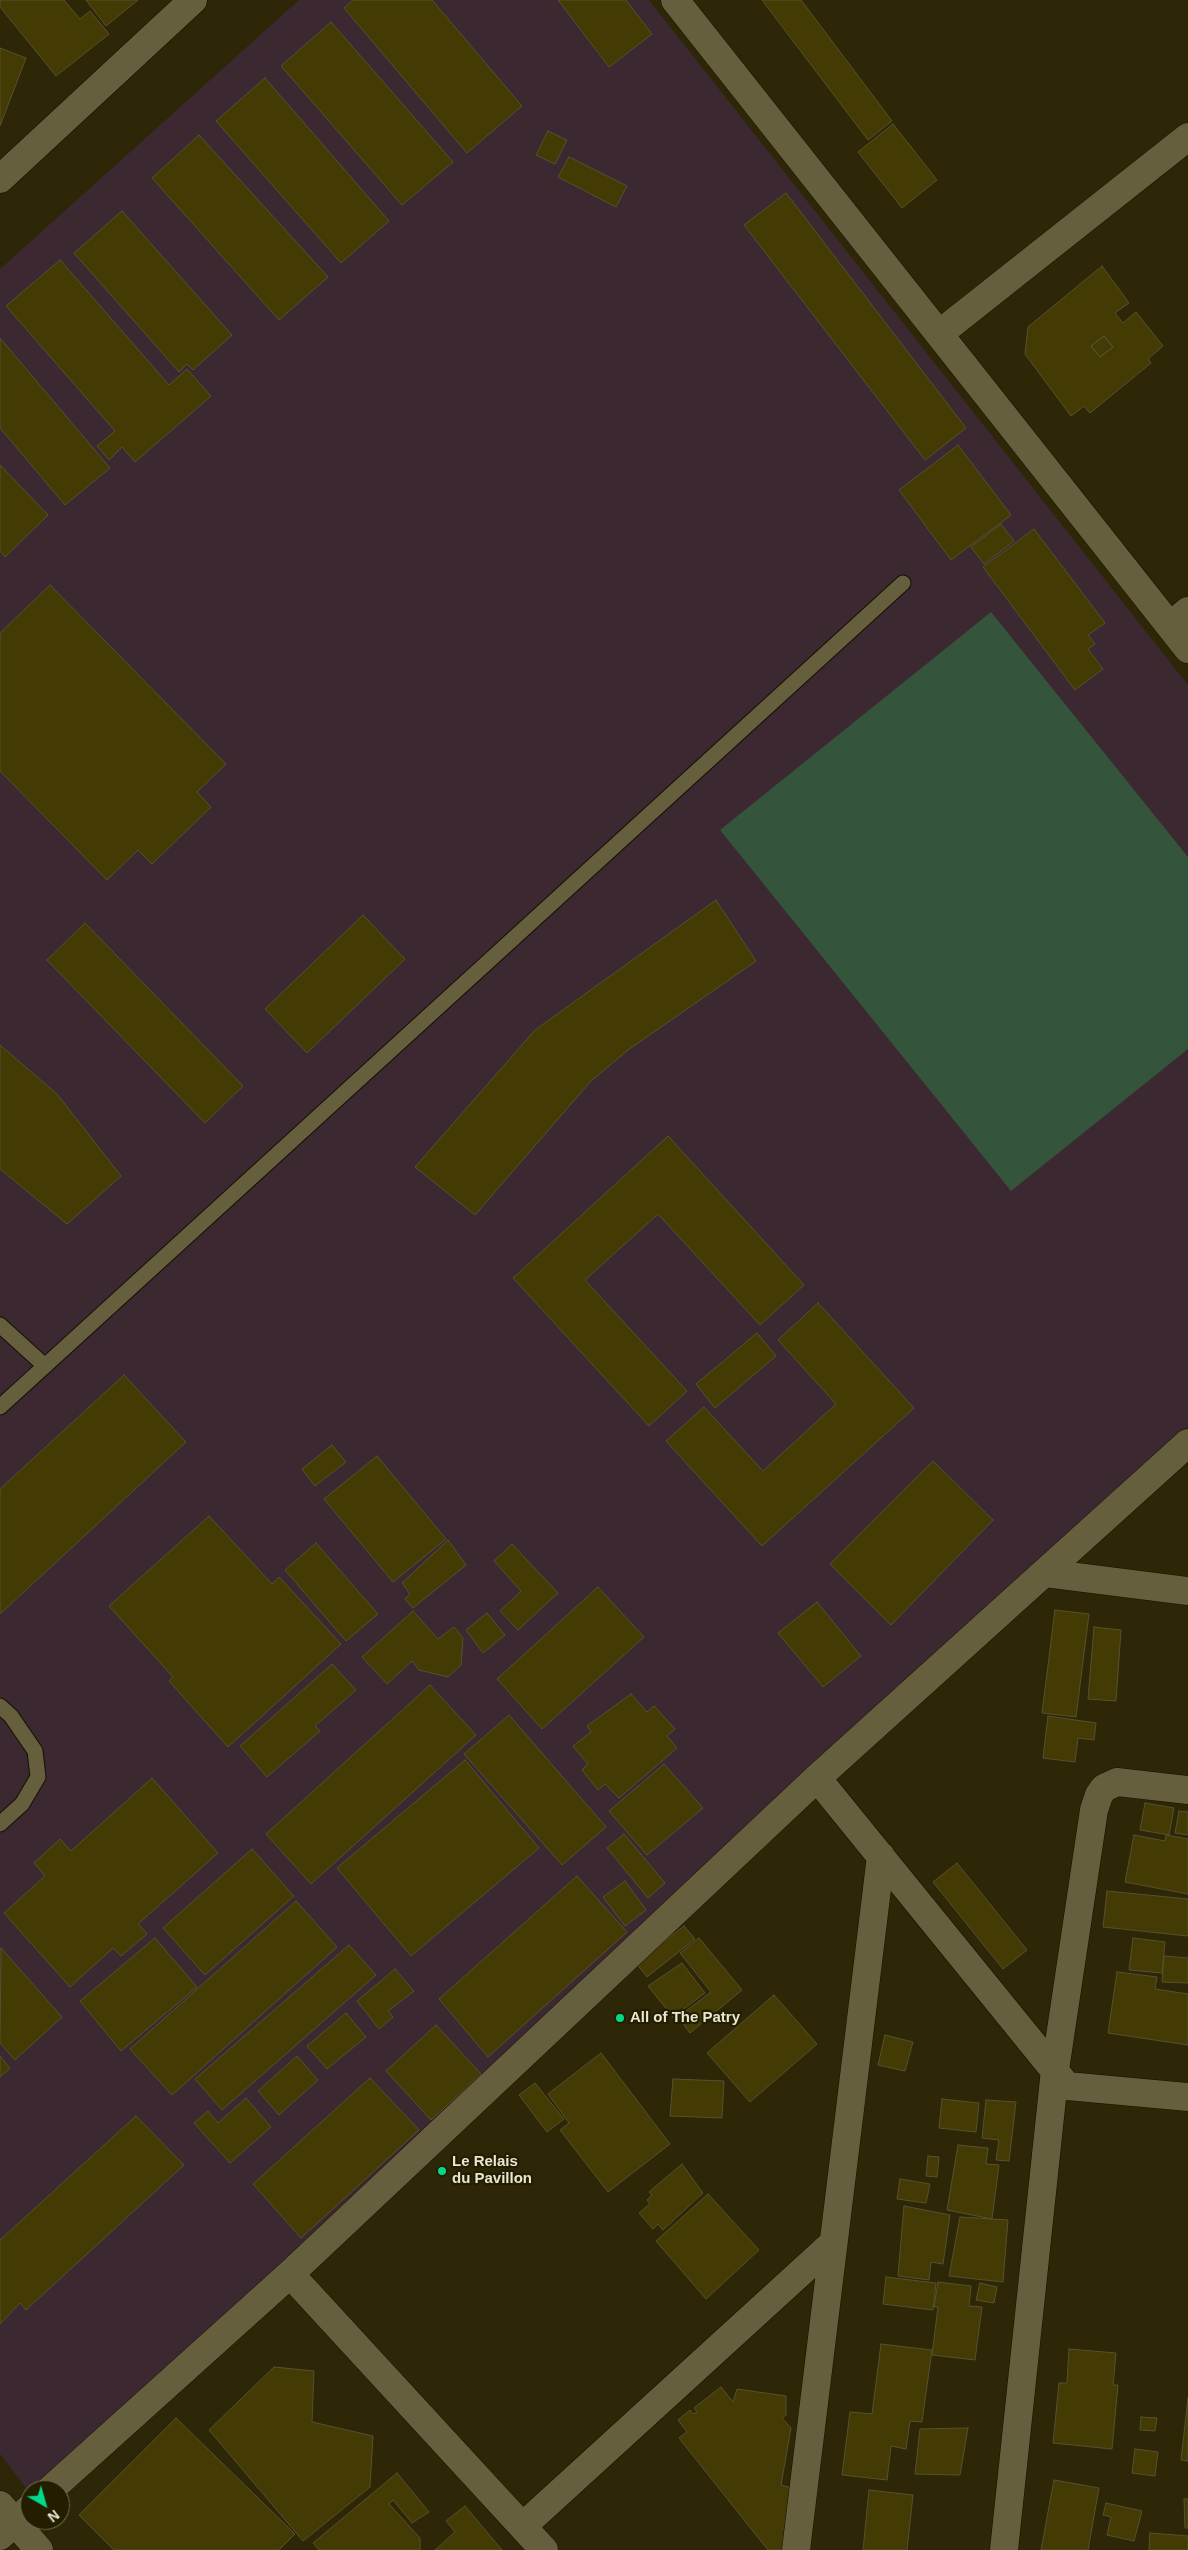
<!DOCTYPE html>
<html>
<head>
<meta charset="utf-8">
<style>
	body { margin:0 }
	#map { position:relative; width:1188px; height:2550px; overflow:hidden; background:#2d2707; font-family:Helvetica,sans-serif }
	canvas { display:block }
	.north { position:absolute; left:20px; top:2480px; width:50px; height:50px; box-sizing:border-box; background:#231e00; border:1px solid #726e54; border-radius:50%; rotate:142deg; font-size:14px; font-weight:700; line-height:20px; text-align:center; color:#e8e5d3 }
	.north::after { content:''; display:block; margin:auto; width:18px; height:22px; background:#03d98b; clip-path:polygon(50% 0,100% 100%,50% 72%,0 100%) }
</style>
</head>
<body>
<div id="map">
<canvas width="1188" height="2550"></canvas>
<div class="north">N</div>
</div>
<script>
const g = document.querySelector('canvas').getContext('2d');
g.lineJoin = 'round';
function fillPath(path, color) { g.fillStyle = color; g.fill(path, 'evenodd'); }
const toPath = rows => new Path2D(rows.map(r => 'M' + r).join(''));
function strokePath(path, color, width, dash) { g.strokeStyle = color; g.lineWidth = width; g.lineCap = dash ? 'butt' : 'round'; g.setLineDash(dash || []); g.stroke(path); }
function label(font, color, halo, rows, align = 'center') {
  g.font = font + ' Helvetica,sans-serif'; g.lineWidth = 4.5; g.setLineDash([]); g.textBaseline = 'middle'; g.strokeStyle = halo; g.fillStyle = color; for (const [text, x, y, turn = 0] of rows) {
    g.save(); g.translate(x, y); g.rotate((+turn || 0) * Math.PI / 180); g.textAlign = isNaN(turn) ? turn : align; if (halo) g.strokeText(text, 0, 0); g.fillText(text, 0, 0); g.restore();
  }
}
fillPath(toPath([
	[299,0,649,0,1188,685,1188,1427,40,2490,30,2490,30,2493,0,2454,0,269]
]), '#3b2830');
fillPath(toPath([
	[991,612,1188,857,1188,1049,1011,1191,720,830]
]), '#35543c');
const building = toPath([
	[0,0,64,0,80,19,90,11,109,34,56,76,0,7,0,0],
	[86,0,138,0,106,26,86,0],
	[353,0,432,0,522,106,467,153,344,8,353,0],
	[558,0,626,0,652,34,609,67,558,0],
	[762,0,801,0,892,121,868,140,762,0],
	[331,22,453,162,402,205,281,66,331,22],
	[0,48,26,58,0,126,0,48],
	[265,78,389,221,341,263,216,121,265,78],
	[893,124,937,180,902,208,858,152,893,124],
	[548,131,567,140,555,164,536,155,548,131],
	[199,135,328,277,279,320,152,178,199,135],
	[569,157,627,186,616,207,558,177,569,157],
	[786,193,966,428,925,460,744,225,786,193],
	[122,211,232,335,193,370,187,364,179,372,74,253,122,211],
	[60,260,169,385,187,369,211,396,135,462,122,447,109,460,97,446,115,431,6,306,60,260],
	[1102,266,1129,303,1115,313,1123,323,1136,312,1163,346,1148,359,1151,363,1090,413,1084,406,1071,416,1025,354,1028,327,1102,266],
	[1104,336,1113,347,1100,357,1091,346,1104,336],
	[1104,336,1113,347,1100,357,1091,346,1104,336],
	[0,338,110,468,65,505,0,428,0,338],
	[958,445,1011,515,951,560,899,490,958,445],
	[0,465,48,515,5,557,0,551,0,465],
	[1001,524,1014,541,984,564,971,547,1001,524],
	[1034,529,1105,623,1088,635,1095,644,1088,649,1103,669,1075,690,983,567,1034,529],
	[50,585,226,764,197,792,211,807,152,864,138,850,107,880,0,771,0,633,50,585],
	[716,900,756,961,628,1050,590,1082,475,1215,415,1167,535,1030,716,900],
	[363,915,405,959,307,1053,265,1009,363,915],
	[85,923,243,1086,205,1123,47,960,85,923],
	[0,1045,57,1094,121,1176,67,1224,0,1169,0,1045],
	[668,1136,804,1285,760,1325,658,1214,585,1280,687,1391,649,1426,513,1278,668,1136],
	[818,1303,914,1408,762,1546,666,1441,704,1407,763,1471,836,1404,778,1340,818,1303],
	[757,1333,776,1356,715,1408,696,1384,757,1333],
	[124,1375,186,1442,0,1614,0,1489,124,1375],
	[332,1445,346,1462,315,1486,302,1469,332,1445],
	[377,1456,446,1539,393,1582,324,1499,377,1456],
	[933,1461,993,1520,891,1625,830,1564,933,1461],
	[209,1516,272,1584,279,1577,341,1644,228,1747,169,1681,173,1677,109,1606,209,1516],
	[448,1540,466,1565,413,1608,405,1599,410,1594,402,1583,448,1540],
	[316,1543,378,1614,346,1641,285,1570,316,1543],
	[512,1544,558,1593,518,1630,500,1611,521,1591,494,1561,512,1544],
	[598,1587,644,1637,542,1729,497,1679,598,1587],
	[817,1602,861,1656,823,1687,778,1633,817,1602],
	[1055,1610,1089,1614,1076,1717,1042,1713,1055,1610],
	[413,1611,438,1639,454,1627,463,1638,461,1665,448,1677,419,1670,412,1661,387,1684,362,1657,413,1611],
	[487,1613,505,1635,483,1653,466,1630,487,1613],
	[1094,1627,1121,1630,1116,1701,1088,1699,1094,1627],
	[332,1664,356,1690,315,1726,320,1731,267,1777,240,1746,332,1664],
	[430,1685,476,1735,311,1884,266,1834,430,1685],
	[631,1694,647,1712,654,1706,675,1729,667,1736,677,1748,619,1798,605,1784,598,1790,582,1770,588,1764,573,1746,591,1732,587,1726,631,1694],
	[509,1715,606,1827,562,1865,464,1754,509,1715],
	[1048,1716,1096,1723,1094,1740,1078,1738,1075,1762,1043,1758,1048,1716],
	[465,1760,539,1848,411,1956,337,1868,465,1760],
	[664,1764,703,1808,647,1855,609,1811,664,1764],
	[152,1778,218,1853,138,1924,147,1934,121,1956,113,1948,70,1987,4,1913,45,1876,34,1863,60,1839,71,1851,152,1778],
	[1145,1803,1174,1808,1169,1835,1140,1830,1145,1803],
	[1179,1811,1188,1812,1188,1835,1175,1833,1179,1811],
	[624,1834,665,1883,648,1898,607,1848,624,1834],
	[1134,1835,1165,1841,1166,1835,1188,1839,1188,1894,1125,1882,1134,1835],
	[252,1849,294,1896,205,1975,163,1928,252,1849],
	[957,1863,1027,1950,1003,1969,933,1882,957,1863],
	[577,1876,627,1932,488,2057,439,1999,577,1876],
	[625,1881,646,1910,625,1926,603,1897,625,1881],
	[1107,1891,1188,1899,1188,1936,1103,1927,1107,1891],
	[296,1901,337,1947,172,2095,130,2049,296,1901],
	[684,1926,695,1939,647,1977,636,1963,684,1926],
	[155,1938,197,1987,121,2051,80,2001,155,1938],
	[699,1938,742,1990,690,2033,678,2017,711,1992,680,1953,699,1938],
	[1133,1938,1165,1942,1162,1973,1129,1970,1133,1938],
	[349,1945,376,1975,222,2110,195,2079,349,1945],
	[1,1948,62,2017,15,2060,0,2043,1,1948],
	[1164,1956,1188,1958,1188,1983,1162,1982,1164,1956],
	[682,1963,705,1993,673,2017,648,1986,682,1963],
	[395,1969,414,1991,388,2011,393,2017,379,2029,357,2001,395,1969],
	[1117,1972,1157,1977,1155,1989,1188,1994,1188,2045,1108,2033,1117,1972],
	[774,1995,817,2044,750,2102,707,2053,774,1995],
	[346,2013,366,2037,327,2069,307,2046,346,2013],
	[436,2025,481,2074,431,2120,386,2071,436,2025],
	[885,2035,913,2042,905,2071,878,2065,885,2035],
	[601,2053,670,2144,608,2192,560,2130,569,2123,548,2094,601,2053],
	[0,2056,10,2068,0,2077,0,2056],
	[297,2056,318,2080,279,2115,258,2091,297,2056],
	[370,2078,419,2130,301,2238,253,2184,370,2078],
	[673,2079,724,2081,722,2118,670,2116,673,2079],
	[535,2083,564,2119,547,2132,519,2095,535,2083],
	[246,2098,271,2127,230,2163,194,2123,208,2111,218,2123,246,2098],
	[942,2099,979,2103,976,2132,939,2128,942,2099],
	[986,2100,1016,2102,1009,2161,996,2160,999,2140,982,2138,986,2100],
	[136,2116,184,2165,26,2310,20,2303,0,2324,0,2240,136,2116],
	[958,2145,988,2148,986,2164,999,2165,992,2219,947,2210,958,2145],
	[928,2156,939,2157,937,2177,926,2176,928,2156],
	[682,2164,703,2193,663,2230,658,2224,653,2229,639,2213,650,2204,647,2200,652,2195,649,2192,682,2164],
	[900,2179,930,2184,926,2203,897,2199,900,2179],
	[708,2194,759,2250,706,2299,656,2241,708,2194],
	[904,2206,950,2215,943,2264,931,2262,929,2280,898,2276,904,2206],
	[960,2217,1008,2220,1003,2282,949,2276,960,2217],
	[886,2277,936,2283,933,2310,883,2304,886,2277],
	[938,2282,971,2286,969,2306,982,2307,975,2360,932,2355,938,2307,934,2307,938,2282],
	[980,2283,997,2287,994,2303,976,2300,980,2283],
	[881,2344,932,2350,922,2422,910,2421,906,2449,891,2446,887,2480,842,2475,850,2412,872,2414,881,2344],
	[1069,2349,1116,2353,1113,2385,1118,2385,1112,2449,1053,2443,1059,2383,1067,2383,1069,2349],
	[274,2367,314,2371,312,2422,373,2436,370,2487,303,2541,209,2430,274,2367],
	[721,2387,733,2402,737,2389,786,2396,786,2415,782,2418,791,2428,781,2485,795,2489,786,2550,768,2550,679,2438,687,2432,678,2420,690,2410,693,2414,697,2412,694,2408,721,2387],
	[1188,2398,1188,2461,1181,2460,1188,2398],
	[1141,2417,1157,2418,1155,2431,1140,2430,1141,2417],
	[176,2418,295,2534,279,2550,114,2550,79,2515,176,2418],
	[968,2428,960,2475,915,2474,920,2429,968,2428],
	[1135,2449,1158,2452,1155,2476,1132,2473,1135,2449],
	[397,2473,429,2512,412,2523,393,2500,389,2504,420,2538,420,2550,319,2550,313,2543,397,2473],
	[1054,2480,1099,2488,1088,2550,1041,2550,1054,2480],
	[869,2490,913,2495,907,2550,863,2550,869,2490],
	[1184,2499,1188,2499,1188,2528,1185,2528,1184,2499],
	[1106,2503,1142,2511,1134,2541,1107,2535,1111,2517,1103,2515,1106,2503],
	[465,2506,502,2550,435,2550,455,2532,446,2521,465,2506],
	[1150,2533,1188,2536,1188,2550,1149,2550,1150,2533]
]);
fillPath(building, '#433a04');
strokePath(building, '#575131', 1);
const service = toPath([
	[0,1325,45,1366],
	[0,1407,903,583],
	[0,1706,11,1716,35,1751,38,1777,22,1804,0,1824]
]);
const minor = toPath([
	[675,0,1188,649],
	[0,179,193,0],
	[939,334,1188,137],
	[1170,626,1188,611],
	[1045,1573,1188,1591],
	[817,1778,1067,2086,1188,2097],
	[290,2274,544,2550],
	[50,2490,290,2274,817,1778,1188,1443],
	[523,2526,833,2243],
	[0,2536,30,2508],
	[796,2550,881,1856],
	[1004,2550,1055,2070,1094,1810,1099,1795,1104,1788,1117,1782,1188,1790]
]);
const tertiary = toPath([
	[0,2505,39,2550]
]);
strokePath(service, '#141000', 17);
strokePath(minor, '#141000', 29);
strokePath(tertiary, '#141000', 29);
strokePath(service, '#655f3e', 15);
strokePath(minor, '#655f3e', 28);
strokePath(tertiary, '#655f3e', 28);
for (const [x, y, r, color] of [
	[620,2018,5,"#03d98b"],
	[442,2171,5,"#03d98b"]
]) { const dot = new Path2D(); dot.arc(x, y, r, 0, 2 * Math.PI); g.fillStyle = color; g.fill(dot); strokePath(dot, '#231e00', 2); }
label('bold 15px', '#e8e5d3', '#231e00', [
	["All of The Patry",630,2018],
	["Le Relais",452,2162],
	["du Pavillon",452,2179]
], 'left');
</script>
</body>
</html>
